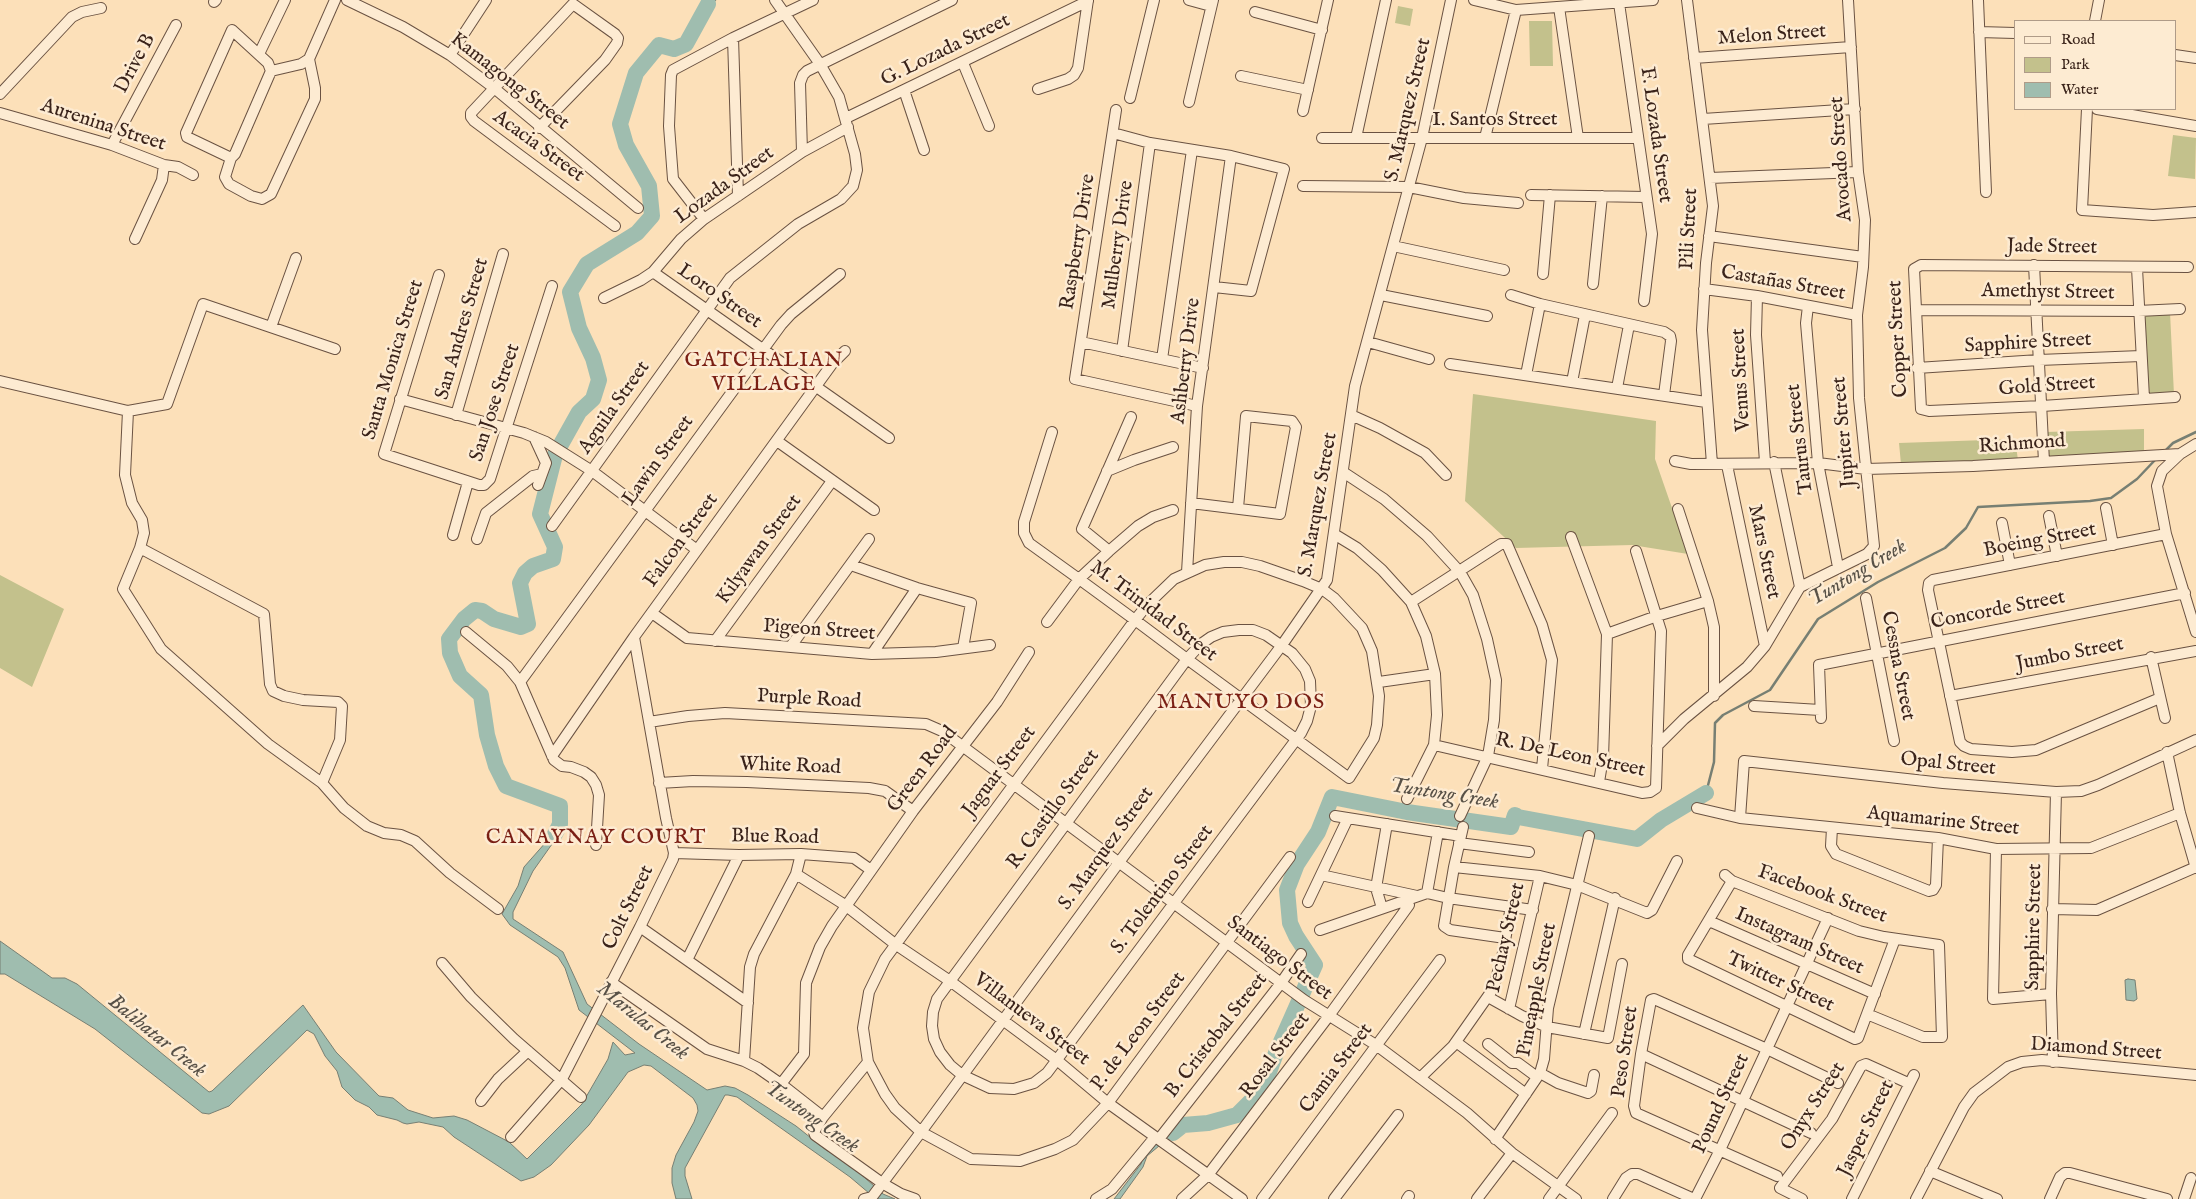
<!DOCTYPE html>
<html>
<head>
<meta charset="utf-8">
<style>
	body { margin:0 }
	#map { position:relative; width:2196px; height:1199px; overflow:hidden; background:#fce0b9; font-family:"IM FELL English",serif }
	canvas { display:block }
	.legend { position:absolute; left:2014px; top:20px; width:162px; height:90px; box-sizing:border-box; background:#fdebd2; border:1px solid #af9b88; margin:0; padding:6px 9px; list-style:none; font-size:15px; color:#3a231a }
	.legend li { display:flex; align-items:center; gap:10px; height:25px }
	.legend b { width:25px; border:1px solid #af9b88 }
</style>
</head>
<body>
<div id="map">
<canvas width="2196" height="1199"></canvas>
<ul class="legend">
<li><b style="height:6px;background:#fdebd2"></b>Road</li>
<li><b style="height:14px;background:#c3c18c"></b>Park</li>
<li><b style="height:14px;background:#9fbdaf"></b>Water</li>
</ul>
</div>
<script>
const g = document.querySelector('canvas').getContext('2d');
g.lineJoin = 'round';
function fillPath(path, color) { g.fillStyle = color; g.fill(path, 'evenodd'); }
const toPath = rows => new Path2D(rows.map(r => 'M' + r).join(''));
function strokePath(path, color, width, dash) { g.strokeStyle = color; g.lineWidth = width; g.lineCap = dash ? 'butt' : 'round'; g.setLineDash(dash || []); g.stroke(path); }
function label(font, color, halo, rows, align = 'center') {
  g.font = font + ' "IM FELL English",serif'; g.lineWidth = 5; g.setLineDash([]); g.textBaseline = 'middle'; g.strokeStyle = halo; g.fillStyle = color; for (const [text, x, y, turn = 0] of rows) {
    g.save(); g.translate(x, y); g.rotate((+turn || 0) * Math.PI / 180); g.textAlign = isNaN(turn) ? turn : align; if (halo) g.strokeText(text, 0, 0); g.fillText(text, 0, 0); g.restore();
  }
}
fillPath(toPath([
	[1398,6,1413,9,1410,26,1395,23],
	[1529,21,1552,21,1553,66,1530,66],
	[2173,135,2196,138,2195,179,2168,176],
	[2170,312,2174,395,2146,396,2141,313],
	[1473,394,1656,421,1655,459,1688,554,1632,545,1516,548,1465,501],
	[2144,429,2144,451,2047,458,2046,432],
	[2015,439,2018,460,1901,464,1899,443],
	[0,575,64,609,32,687,0,668]
]), '#c3c18c');
const water = toPath([
	[559,816,563,817,557,837,533,871,513,912,513,919,563,952,587,1004,639,1044,707,1090,725,1086,735,1088,748,1095,796,1126,826,1150,846,1161,883,1194,895,1199,876,1199,850,1177,737,1097,728,1095,725,1095,685,1168,685,1176,692,1199,676,1199,672,1183,672,1168,676,1155,694,1122,698,1111,697,1105,693,1098,651,1066,644,1065,628,1072,589,1125,551,1165,534,1177,521,1181,454,1137,443,1127,419,1122,407,1124,403,1123,397,1120,377,1115,369,1107,355,1100,342,1087,337,1071,325,1056,314,1034,307,1030,229,1106,209,1114,202,1113,95,1029,5,974,0,974,0,941,52,978,65,978,77,984,209,1092,212,1091,303,1005,336,1052,379,1096,393,1098,408,1110,433,1118,454,1116,467,1120,509,1142,527,1159,582,1104,608,1059,613,1042,625,1055,635,1053,579,1010,565,968,558,957,510,925,502,914,518,886,524,867,554,833,559,816],
	[2128,979,2135,980,2137,999,2134,1001,2126,1000,2125,980,2128,979],
	[1154,1143,1159,1146,1147,1156,1143,1167,1120,1199,1114,1199,1141,1164,1143,1155,1154,1143]
]);
fillPath(water, '#9fbdaf');
strokePath(water, '#777f73', 1);
strokePath(toPath([
	[708,4,715,0],
	[2164,452,2173,443,2196,432],
	[1706,793,1714,762,1715,723,1723,715,1770,690,1818,619,1878,582,1945,548,1966,528,1978,507,2090,501,2111,498,2137,479,2156,459],
	[1165,1138,1173,1133]
]), '#777f73', 2.5);
strokePath(toPath([
	[554,836,560,824,560,806,506,786,496,766,487,735,481,695,460,676,450,653,449,639,464,619,475,610,482,611,494,619,521,627,528,624,520,583,525,573,533,566,553,559,555,547,540,514,555,455,579,412,593,399,599,380,593,358,579,328,570,292,587,264,637,233,652,216,649,186,626,145,620,124,636,73,659,45,674,49,686,44,708,4],
	[1173,1133,1183,1125,1208,1123,1237,1115,1254,1098,1265,1083,1276,1053,1315,965,1296,936,1290,923,1287,890,1297,864,1318,832,1332,797,1407,812,1511,827,1515,815,1518,817,1637,839,1661,820,1706,793]
]), '#9fbdaf', 16);
const minor = toPath([
	[347,0,403,27,450,55,494,88,638,208],
	[1189,0,1211,6],
	[1474,0,1516,10,1653,0],
	[1687,0,1713,206,1706,263,1702,330,1712,464],
	[1978,0,1986,192],
	[214,2,216,0],
	[1619,3,1652,234,1644,301],
	[1559,7,1578,138],
	[1255,12,1322,30],
	[2095,21,2099,0],
	[1979,32,2015,33],
	[733,38,738,196],
	[259,54,285,0],
	[450,55,486,0],
	[2175,55,2196,58],
	[1694,58,1851,47],
	[963,63,989,126],
	[271,71,301,64,309,59,335,0],
	[1241,76,1308,90],
	[1038,89,1068,79,1074,75,1078,68,1088,0],
	[904,90,924,150],
	[0,94,72,17,82,12,101,8],
	[1130,98,1154,0],
	[1189,102,1213,0],
	[2087,109,2082,210,2153,215,2196,212],
	[2097,109,2196,126],
	[1116,110,1075,379,1197,406],
	[1303,111,1328,0],
	[0,113,112,145,164,165,178,167,193,175],
	[846,118,1088,1],
	[1703,119,1855,109],
	[539,128,605,60,617,43,618,38,615,34,573,4,471,113,471,117,474,121,615,226],
	[1113,133,1150,143,1231,156,1284,169,1251,291,1214,287],
	[1322,138,1638,138],
	[1356,138,1386,0],
	[1485,138,1516,10],
	[112,145,176,25],
	[802,152,800,83,803,75,807,71,952,0],
	[231,158,187,137,186,133,232,30,268,63,271,71,235,154,231,158,225,177,229,184,251,196,262,199,271,194,315,99,315,88,309,59],
	[1710,178,1858,172],
	[1303,186,1409,187,1464,198,1518,203],
	[1531,195,1646,197],
	[704,219,673,179,669,126,671,75,673,70,733,38,813,0],
	[1709,236,1863,257],
	[135,239,162,180,164,165],
	[1393,246,1504,270],
	[2034,265,2044,462],
	[2137,268,2144,398],
	[653,272,889,438],
	[1543,274,1550,195],
	[439,275,384,454,479,485,484,485,490,479,552,286],
	[1593,284,1602,196],
	[1704,289,1757,296,1857,315],
	[1381,295,1487,316],
	[1511,295,1540,304,1526,375],
	[1757,296,1756,335,1765,462],
	[604,298,641,280,653,272,681,239,704,219,802,152,848,127],
	[1540,304,1664,332,1670,336,1671,341,1664,395],
	[1808,306,1806,323,1818,463,1838,567],
	[1917,310,2138,311,2180,309],
	[271,327,296,258],
	[1081,342,1203,368],
	[1368,342,1429,359],
	[1122,351,1150,143],
	[1162,359,1192,150],
	[1450,364,1706,402],
	[1917,368,2039,360,2141,356],
	[0,381,128,411,125,475,132,503,142,520,144,533,140,548,123,589,161,649,268,744,322,783,344,808,367,826,384,833,401,835,415,841,450,873,498,909],
	[1572,382,1585,315],
	[1617,388,1629,325],
	[2175,397,2042,406,1929,411,1921,409,1914,269,1921,265,2188,267],
	[400,399,524,433,546,442,592,471,697,550],
	[128,411,167,404,203,304,335,349],
	[456,415,503,254],
	[1351,415,1380,428,1425,453,1446,475],
	[1052,432,1024,522,1024,533,1029,543,1079,579,1135,620,1187,659,1349,778,1374,738,1377,725,1379,696,1372,651,1362,628,1334,598,1322,589,1303,581,1260,566,1242,562,1224,562,1205,565,1174,579,1148,604,1135,620,885,959,869,992,863,1028,868,1062,885,1094,895,1108,921,1132,971,1159,1020,1161,1055,1149,1073,1140,1108,1103,1290,857],
	[534,437,546,463,538,485],
	[777,441,874,510],
	[2196,444,2180,454,2162,471,2157,486,2166,534,2196,632],
	[1675,461,1691,464,1818,463,1866,469,1973,466,2180,454],
	[1774,462,1800,587],
	[1727,465,1765,646],
	[1107,471,1134,460,1173,447],
	[1343,472,1384,499,1427,536,1460,572,1473,595,1487,639,1496,680,1494,720,1488,756,1460,816],
	[1191,503,1280,514,1296,427,1292,421,1246,416,1238,508],
	[2106,508,2113,545],
	[1678,509,1708,601,1714,627,1714,696],
	[2049,516,2057,556],
	[2002,523,2010,565],
	[552,526,730,278,798,224,841,199,853,186,857,170,855,154,839,97,820,64,775,0],
	[1334,534,1357,548,1382,570,1411,602,1426,636,1435,674,1437,715,1434,745,1407,799],
	[453,535,468,482],
	[1571,537,1607,634,1603,758,1599,782],
	[477,539,486,513,533,476,542,474],
	[140,548,264,614,270,684,273,691,284,696,303,700,338,702,342,706,340,740,322,783],
	[1109,551,1082,529,1131,417],
	[851,565,917,588,971,603,963,648],
	[1187,572,1197,406,1231,156],
	[1866,598,1894,741],
	[1411,602,1501,544,1507,544,1542,625,1552,660,1542,769],
	[652,613,687,638,872,654,936,652,990,645],
	[1047,622,1079,579,1109,551,1138,526,1153,517,1173,510],
	[1239,630,1253,630,1266,635,1292,653,1305,669,1310,681,1311,706,1307,721,1301,733,1047,1073,1034,1083,1014,1089,990,1088,962,1075,950,1065,940,1052,934,1039,932,1026,933,1012,937,999,1187,659,1201,644,1211,637,1223,632,1239,630],
	[466,632,507,666,520,682,554,760,562,766,571,767,584,772,591,777,596,785,599,795,596,845],
	[1607,634,1657,616,1708,601],
	[715,641,832,481],
	[791,646,869,539],
	[872,654,917,588],
	[2151,657,2165,718],
	[520,682,781,325,791,314,840,274],
	[1379,682,1435,674],
	[1950,696,2196,651],
	[2160,698,2036,750,2012,752,1971,749,1964,746,1960,742,1928,590,1929,583,1933,580,2166,534],
	[1754,706,1820,710],
	[1821,718,1819,665,2185,593],
	[649,722,688,716,725,713,926,724,942,731,1304,1000,1376,1045,1467,1113,1512,1153,1576,1199],
	[1434,745,1642,793,1650,792,1656,788,1661,631,1636,551],
	[1657,746,1684,719,1747,667,1765,646,1800,587,1867,554,1874,546,1859,398,1857,315,1863,267,1865,220,1858,172,1848,0],
	[2167,752,2180,813,2196,868],
	[552,756,634,637,832,364,845,351],
	[659,783,693,781,747,782,869,788,885,791,913,811],
	[1697,808,1740,818,1938,838,1996,849,2091,848,2180,813],
	[1335,816,1461,836],
	[1740,818,1744,761,1943,783,2056,792,2081,791,2098,785,2196,740],
	[1463,827,1454,867,1444,926,1450,930,1505,938],
	[1832,828,1831,846,1836,854,1929,891,1933,890,1936,885,1938,838],
	[1459,843,1529,852],
	[1996,849,1993,999,2051,994],
	[674,853,739,855,801,854,854,858,871,870],
	[1454,867,1540,876,1577,885,1647,913,1652,910,1677,861],
	[796,874,845,905,895,944,950,981,1058,1061,1108,1103,1242,1199],
	[1321,875,1417,896],
	[1725,875,1732,881,1859,931,1884,937,1939,945,1942,1037,1923,1037,1867,1014],
	[1732,881,1688,955,1688,959,1855,1039,1858,1038,1895,939],
	[1427,893,1448,898,1533,910],
	[1427,893,1438,832],
	[1308,902,1348,818],
	[1382,908,1376,888,1387,824],
	[2052,909,2097,910,2196,867],
	[1709,921,1875,994],
	[640,927,748,1003],
	[1320,930,1427,893],
	[687,960,739,855],
	[442,963,471,997,514,1039,581,1097],
	[611,982,707,1049,744,1061,758,1068,781,1084,823,1117],
	[1488,997,1522,1016,1547,1027,1608,1038,1622,964],
	[1509,1009,1540,876],
	[1584,1034,1615,898],
	[1456,1042,1526,1094],
	[1488,1044,1512,1063,1518,1063,1537,1077],
	[1641,1054,1811,1133],
	[744,1061,750,967,754,954,796,874,801,854],
	[868,1062,823,1117,814,1132,815,1135,882,1183,901,1194,915,1199],
	[2053,1062,2051,994,2056,792],
	[1540,1073,1558,1083,1588,1093,1591,1091,1594,1075],
	[1420,1078,1453,1046,1493,989,1502,958,1511,906],
	[781,1084,804,1054,806,983,820,947,832,926,913,811,997,702,1029,652],
	[481,1101,498,1079,528,1051],
	[511,1137,562,1079,640,927,673,859,674,853,666,818,634,637],
	[1159,1139,1281,983,1301,954],
	[1495,1139,1540,1073,1544,1059,1548,1008,1589,836],
	[1930,1171,1997,1199],
	[1777,1176,1636,1113,1634,1106,1641,1054,1651,1000,1654,999,1767,1049,1838,1083],
	[864,1199,872,1197,921,1132,1120,861,1282,645,1327,580,1355,386,1422,138,1451,0],
	[1096,1199,1112,1189,1155,1137],
	[1182,1199,1208,1175,1328,1017,1409,905],
	[1262,1199,1440,960],
	[1334,1199,1398,1115],
	[1407,1199,1409,1196],
	[1477,1199,1512,1153],
	[1549,1199,1612,1113],
	[1613,1199,1626,1178,1632,1174,1638,1174,1694,1199],
	[1695,1199,1720,1150,1828,918],
	[1802,1199,1780,1188,1832,1119,1861,1066,1866,1064,1908,1083],
	[1852,1199,1914,1075],
	[1916,1199,1964,1107,1974,1093,2008,1067,2022,1062,2042,1060,2196,1075],
	[2050,1199,2060,1177,2065,1173,2070,1173,2167,1199],
	[2184,1199,2191,1178]
]);
strokePath(minor, '#6a5242', 12);
strokePath(minor, '#fdebd2', 10);
label('20px', '#3a231a', '#fdebd2', [
	["Melon Street",1772,36,-4],
	["G. Lozada Street",946,51,-26],
	["Drive B",136,64,-62],
	["Kamagong Street",509,82,38],
	["S. Marquez Street",1409,110,-77],
	["I. Santos Street",1495,121],
	["Aurenina Street",103,126,18],
	["F. Lozada Street",1655,135,82],
	["Acacia Street",538,147,36],
	["Avocado Street",1842,159,-94],
	["Lozada Street",725,186,-36],
	["Pili Street",1690,229,-87],
	["Raspberry Drive",1079,242,-81],
	["Mulberry Drive",1119,245,-82],
	["Jade Street",2052,248,1],
	["Castañas Street",1783,284,10],
	["Amethyst Street",2048,293,1],
	["Loro Street",719,297,35],
	["San Andres Street",463,329,-74],
	["Copper Street",1899,339,-93],
	["Sapphire Street",2028,344,-3],
	["Santa Monica Street",394,360,-73],
	["Ashberry Drive",1187,361,-83],
	["Venus Street",1742,380,-93],
	["Gold Street",2047,387,-4],
	["San Jose Street",496,403,-72],
	["Aguila Street",615,408,-55],
	["Jupiter Street",1845,432,-95],
	["Taurus Street",1801,439,-97],
	["Richmond",2022,445,-4],
	["Lawin Street",659,461,-54],
	["S. Marquez Street",1319,505,-80],
	["Falcon Street",682,541,-54],
	["Boeing Street",2040,541,-11],
	["Kilyawan Street",760,550,-54],
	["Mars Street",1763,552,78],
	["Concorde Street",1998,611,-11],
	["M. Trinidad Street",1153,612,37],
	["Pigeon Street",819,631,4],
	["Jumbo Street",2070,655,-11],
	["Cessna Street",1897,666,79],
	["Purple Road",809,700,3],
	["R. De Leon Street",1570,756,12],
	["Opal Street",1948,765,6],
	["White Road",790,767,2],
	["Green Road",923,770,-53],
	["Jaguar Street",1000,772,-53],
	["R. Castillo Street",1054,810,-54],
	["Aquamarine Street",1943,822,6],
	["Blue Road",775,838,1],
	["S. Marquez Street",1107,849,-54],
	["S. Tolentino Street",1163,890,-53],
	["Facebook Street",1822,895,20],
	["Colt Street",629,908,-64],
	["Sapphire Street",2035,927,-89],
	["Pechay Street",1507,938,-77],
	["Instagram Street",1799,942,24],
	["Santiago Street",1279,959,37],
	["Twitter Street",1780,983,25],
	["Pineapple Street",1538,990,-79],
	["Villanueva Street",1031,1020,37],
	["P. de Leon Street",1139,1032,-53],
	["B. Cristobal Street",1217,1036,-52],
	["Diamond Street",2096,1050,4],
	["Peso Street",1626,1052,-82],
	["Rosal Street",1276,1056,-53],
	["Camia Street",1337,1069,-53],
	["Pound Street",1722,1104,-65],
	["Onyx Street",1814,1107,-57],
	["Jasper Street",1867,1129,-64]
]);
g.letterSpacing = '1px';
label('21px', '#7a1f14', '#fdebd2', [
	["GATCHALIAN",764,362],
	["VILLAGE",764,386],
	["CANAYNAY COURT",596,839]
]);
g.letterSpacing = '0px';
label('italic 21px', '#585147', '#fdebd2', [
	["Tuntong Creek",1858,574,-31],
	["Tuntong Creek",1444,795,9],
	["Marulas Creek",642,1022,39],
	["Balihatar Creek",156,1037,39],
	["Tuntong Creek",811,1118,35]
]);
g.letterSpacing = '1px';
label('22px', '#7a1f14', '#fdebd2', [
	["MANUYO DOS",1241,703]
]);
g.letterSpacing = '0px';
</script>
</body>
</html>
